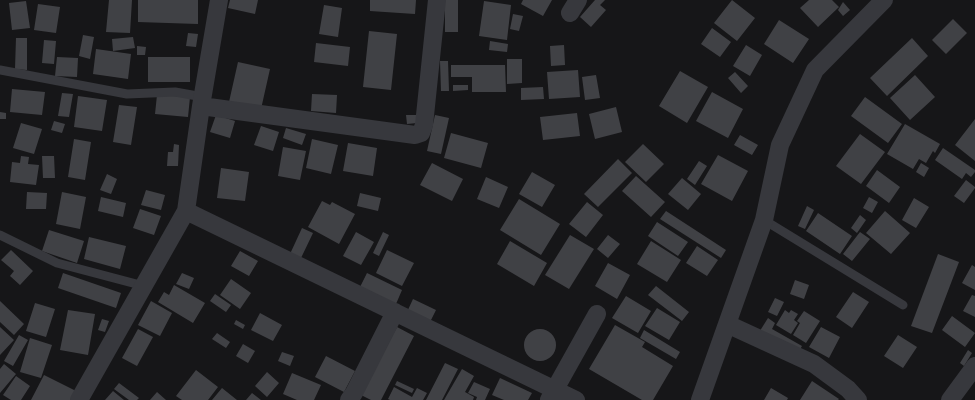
<!DOCTYPE html>
<html>
<head>
<meta charset="utf-8">
<style>
	body { margin:0 }
	canvas { display:block; background:#161618 }
</style>
</head>
<body>
<canvas width="975" height="400"></canvas>
<script>
const g = document.querySelector('canvas').getContext('2d');
g.lineJoin = 'round';
function fillPath(path, color) { g.fillStyle = color; g.fill(path, 'evenodd'); }
const toPath = rows => new Path2D(rows.map(r => 'M' + r).join(''));
function strokePath(path, color, width, dash) { g.strokeStyle = color; g.lineWidth = width; g.lineCap = dash ? 'butt' : 'round'; g.setLineDash(dash || []); g.stroke(path); }
fillPath(toPath([
	[109,0,132,0,130,33,106,32],
	[138,0,198,0,198,24,138,22],
	[230,0,258,0,255,14,228,8],
	[370,0,416,0,415,14,370,11],
	[445,0,458,0,458,32,445,32],
	[523,0,552,0,543,16,521,4],
	[595,0,605,0,600,5,606,10,591,27,580,17],
	[732,0,755,18,737,41,714,23],
	[809,0,832,0,839,7,818,27,800,8],
	[26,1,30,28,12,30,9,3],
	[484,1,511,5,507,40,479,36],
	[843,2,850,10,843,16,838,10],
	[38,4,60,7,56,33,34,30],
	[324,5,342,8,338,37,319,34],
	[513,14,523,16,519,31,510,29],
	[953,19,967,33,946,54,932,40],
	[779,20,809,39,793,63,764,44],
	[712,28,731,42,720,57,701,44],
	[369,31,397,34,391,90,363,87],
	[188,33,198,34,196,47,186,46],
	[83,35,94,37,90,59,79,56],
	[133,37,135,48,113,51,112,39],
	[16,38,27,38,27,70,15,69],
	[912,38,928,56,887,96,870,78],
	[44,40,56,41,54,64,42,63],
	[490,41,508,44,507,52,489,50],
	[316,43,350,47,348,66,314,62],
	[564,45,565,65,551,66,550,46],
	[746,45,762,55,750,76,733,66],
	[137,46,146,47,145,55,137,55],
	[96,49,131,54,128,79,93,74],
	[57,57,78,58,77,77,55,76],
	[148,57,190,57,190,82,148,82],
	[507,59,522,59,522,83,507,84],
	[440,61,448,61,449,91,441,91],
	[238,62,270,69,261,109,229,102],
	[451,65,505,65,506,92,472,92,472,77,451,77],
	[578,70,580,97,549,99,547,72],
	[680,71,708,87,687,123,659,106],
	[735,72,748,86,741,93,728,78],
	[596,75,600,98,585,100,582,77],
	[915,75,935,97,910,120,890,98],
	[453,85,468,85,468,90,453,91],
	[543,87,544,99,521,100,521,88],
	[12,89,45,92,42,115,10,112],
	[712,92,743,109,728,138,696,121],
	[62,93,73,94,69,117,58,116],
	[312,94,337,95,336,113,311,111],
	[157,95,190,97,188,117,155,114],
	[78,96,107,100,102,131,74,127],
	[865,97,902,124,888,143,851,116],
	[119,105,137,107,131,145,113,142],
	[616,107,622,132,595,139,589,114],
	[0,112,6,113,6,119,0,119],
	[577,113,580,136,543,140,540,117],
	[216,115,235,121,230,138,210,132],
	[406,115,417,115,417,123,407,124],
	[435,115,449,118,441,154,427,151],
	[975,119,975,161,955,145],
	[54,121,65,124,62,133,51,130],
	[21,123,42,129,34,154,13,148],
	[905,124,940,144,935,153,933,151,926,163,919,159,913,169,887,154],
	[261,126,279,132,273,151,254,145],
	[286,128,306,134,302,145,283,138],
	[451,133,488,143,481,168,444,158],
	[860,134,885,152,861,184,836,166],
	[740,135,758,145,752,155,734,145],
	[74,139,91,142,85,180,68,177],
	[312,139,338,145,331,174,306,168],
	[348,143,377,148,373,176,343,171],
	[174,144,179,145,178,166,167,166,168,152,173,152],
	[643,144,664,164,646,182,625,162],
	[283,147,306,151,300,180,278,176],
	[943,148,975,170,975,172,971,177,966,173,962,179,935,160],
	[718,155,748,171,732,201,701,184],
	[21,156,29,157,28,164,39,165,36,185,10,182,12,162,20,163],
	[42,156,54,156,55,178,43,178],
	[618,159,632,173,598,207,584,194],
	[699,161,707,166,695,185,687,179],
	[432,163,463,179,452,201,420,185],
	[921,163,929,168,924,177,916,172],
	[221,168,249,172,245,201,217,198],
	[877,170,900,187,889,203,866,186],
	[532,172,555,185,542,207,519,194],
	[107,174,117,179,111,194,100,190],
	[636,176,665,202,651,217,622,191],
	[486,177,508,187,499,208,477,199],
	[682,178,701,194,688,210,668,194],
	[966,180,975,187,975,188,964,203,954,196],
	[146,190,165,195,161,210,141,205],
	[27,192,47,193,46,209,26,209],
	[62,192,86,197,80,229,56,224],
	[360,193,381,198,378,211,357,206],
	[101,197,126,203,123,217,98,211],
	[869,197,878,202,872,213,863,208],
	[914,198,929,207,916,228,902,220],
	[519,199,560,224,541,255,500,230],
	[322,201,330,205,332,202,355,214,339,244,308,227],
	[587,202,603,215,586,237,569,224],
	[807,206,814,210,805,229,798,226],
	[140,209,161,216,154,235,133,228],
	[666,211,726,250,721,258,660,219],
	[885,211,910,233,891,254,866,233],
	[818,213,852,236,840,254,806,231],
	[860,215,866,220,857,233,851,228],
	[657,222,688,242,678,256,648,236],
	[302,228,313,233,301,258,290,254],
	[49,230,84,241,77,263,42,251],
	[356,232,374,242,361,265,343,256],
	[383,232,389,235,379,256,373,253],
	[860,232,870,239,852,261,843,254],
	[570,235,594,249,569,289,545,275],
	[608,235,620,244,608,258,597,249],
	[89,237,126,246,120,269,84,259],
	[510,241,547,263,534,286,497,264],
	[651,241,681,260,667,282,637,264],
	[697,246,718,260,707,276,686,263],
	[11,250,33,271,20,285,10,276,14,271,1,260],
	[387,250,414,263,402,286,376,273],
	[240,251,258,261,249,276,231,266],
	[938,254,959,262,932,333,911,326],
	[608,263,630,275,617,299,595,286],
	[972,265,975,267,975,290,962,283],
	[63,273,121,293,116,308,58,288],
	[182,273,194,278,189,289,176,284],
	[367,273,402,290,396,304,360,287],
	[231,279,251,293,240,309,220,295],
	[795,280,809,285,804,299,790,294],
	[174,285,205,303,193,323,158,302,164,292,169,295],
	[656,286,689,312,682,321,648,295],
	[853,292,869,302,852,328,836,317],
	[215,294,231,305,226,312,210,301],
	[972,295,975,296,975,317,963,311],
	[626,296,651,311,638,333,612,318],
	[775,298,784,302,777,316,768,312],
	[413,299,436,310,430,322,407,312],
	[0,301,24,324,14,335,0,322],
	[151,301,172,313,160,336,138,325],
	[35,303,55,309,46,337,26,331],
	[657,308,680,322,669,340,645,326],
	[68,310,95,314,88,355,60,350],
	[785,310,789,313,791,310,798,314,794,320,798,323,791,334,776,325],
	[804,311,820,321,806,343,793,335,800,323,797,321],
	[260,313,282,325,273,341,251,330],
	[952,316,975,333,965,347,942,330],
	[768,318,775,323,772,329,802,346,796,356,758,334],
	[102,319,109,321,105,332,98,330],
	[236,320,245,325,243,329,234,324],
	[615,325,645,342,642,347,673,366,653,400,642,400,589,369],
	[0,327,14,340,0,355],
	[397,327,414,336,381,400,371,400,361,395],
	[821,327,840,337,829,358,809,347],
	[138,329,153,337,137,366,122,358],
	'524 345a16 16 0 1 1 32 0a16 16 0 1 1-32 0Z',
	[644,330,680,352,676,359,640,338],
	[217,333,230,342,226,348,212,339],
	[19,335,28,340,13,366,4,361],
	[898,335,917,347,903,368,884,356],
	[30,338,52,345,41,378,20,372],
	[243,344,255,351,248,363,236,356],
	[968,350,972,353,964,366,960,363],
	[282,352,294,356,290,366,278,361],
	[326,356,355,371,344,392,315,377],
	[445,363,458,369,442,400,426,400],
	[4,364,16,374,0,393,0,369],
	[462,369,474,376,465,392,474,397,473,400,444,400],
	[196,370,218,387,208,400,182,400,176,396],
	[267,372,279,383,267,397,255,386],
	[292,373,321,385,314,400,297,400,283,394],
	[44,375,78,392,74,400,31,400],
	[16,376,30,386,21,400,11,400,3,395],
	[500,378,532,393,528,400,504,400,492,395],
	[397,381,414,389,412,393,395,385],
	[812,381,839,399,838,400,800,400],
	[474,382,490,389,485,400,476,400,477,397,468,393],
	[119,383,139,398,137,400,129,400,114,389],
	[394,387,412,397,417,388,427,393,423,400,390,400,388,399],
	[222,388,237,400,212,400],
	[771,388,788,398,787,400,764,400],
	[113,391,124,400,105,400],
	[157,392,166,400,150,400],
	[252,393,261,400,246,400]
]), '#404145');
strokePath(toPath([
	[0,70,127,94,175,92,203,97],
	[764,220,903,305],
	[0,235,57,263,144,286]
]), '#37383d', 9);
strokePath(toPath([
	[570,13,578,0],
	[201,106,415,135,421,133,424,125,437,0],
	[186,211,576,400],
	[727,324,814,364,848,389,858,400],
	[79,400,186,211,201,106,219,0],
	[349,400,354,393,395,312],
	[549,400,597,314],
	[700,400,764,220,780,145,815,70,884,0],
	[950,400,975,366]
]), '#37383d', 18);
</script>
</body>
</html>
